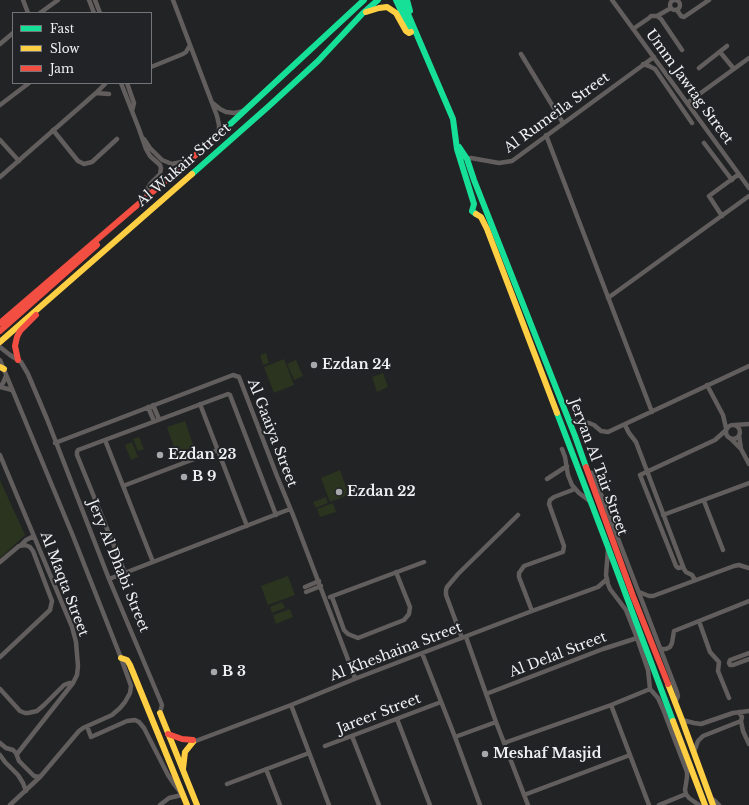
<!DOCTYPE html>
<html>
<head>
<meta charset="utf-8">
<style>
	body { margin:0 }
	#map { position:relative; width:749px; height:805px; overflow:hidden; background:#222325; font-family:"Libre Baskerville",serif }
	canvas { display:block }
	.legend { position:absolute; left:12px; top:12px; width:140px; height:72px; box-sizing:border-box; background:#212326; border:1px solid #737578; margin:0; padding:5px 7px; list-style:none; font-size:12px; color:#eef0f2 }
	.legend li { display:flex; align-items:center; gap:8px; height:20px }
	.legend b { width:20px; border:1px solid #737578 }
</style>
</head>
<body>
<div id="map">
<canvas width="749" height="805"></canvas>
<ul class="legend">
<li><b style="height:5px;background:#16e098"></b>Fast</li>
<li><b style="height:5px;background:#ffcf43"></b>Slow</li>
<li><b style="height:5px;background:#f24e42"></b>Jam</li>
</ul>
</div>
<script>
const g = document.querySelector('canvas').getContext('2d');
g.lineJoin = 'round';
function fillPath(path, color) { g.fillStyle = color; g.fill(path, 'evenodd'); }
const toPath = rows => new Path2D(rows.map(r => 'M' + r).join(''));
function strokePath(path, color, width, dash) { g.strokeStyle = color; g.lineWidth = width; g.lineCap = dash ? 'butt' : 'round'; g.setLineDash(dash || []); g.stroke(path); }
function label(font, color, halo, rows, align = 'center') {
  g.font = font + ' "Libre Baskerville",serif'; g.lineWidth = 4; g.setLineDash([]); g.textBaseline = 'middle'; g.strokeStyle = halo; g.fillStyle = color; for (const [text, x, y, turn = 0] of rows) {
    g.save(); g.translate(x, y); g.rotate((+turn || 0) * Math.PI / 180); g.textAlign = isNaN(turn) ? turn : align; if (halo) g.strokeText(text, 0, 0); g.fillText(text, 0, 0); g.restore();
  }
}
fillPath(toPath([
	[266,353,269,363,263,365,260,355],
	[284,359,294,385,274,393,264,367],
	[296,360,303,376,294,380,287,364],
	[383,373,388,387,377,392,372,377],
	[185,421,194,447,176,453,167,427],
	[139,437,144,449,138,451,133,439],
	[132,442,138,457,131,460,125,445],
	[340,470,349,495,330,502,321,478],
	[0,480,25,535,0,558],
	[326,497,328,503,316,508,313,502],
	[333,503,336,512,320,517,317,509],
	[288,576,295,595,268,605,261,586],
	[282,602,285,608,272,613,270,607],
	[290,609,293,617,276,624,273,615]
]), '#2a341f');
strokePath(toPath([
	[23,0,28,13],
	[89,0,94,13],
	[95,0,100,13],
	[173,0,217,116,219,125,219,134],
	[612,0,749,188],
	'670 5a5 5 0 1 1 10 0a5 5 0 1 1-10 0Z',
	[677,10,681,16,684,17,709,0],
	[40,13,58,0],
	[657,16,671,8],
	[633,29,649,18,651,16,657,16,661,19,682,50],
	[0,44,13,33],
	[720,52,734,69],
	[521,54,563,123],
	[643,64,649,66,655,69,692,123],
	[151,67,183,54,186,52,190,45],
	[699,68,727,46],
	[121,83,139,129,146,149,150,156,160,165,161,168,160,174,151,183,148,188,146,197],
	[127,83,134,103,132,111],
	[96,93,109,94],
	[687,103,749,58],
	[214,104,220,109,226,112,234,113,244,111],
	[0,105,29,83],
	[53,130,78,161,84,164,92,162,117,139],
	[546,135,652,412],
	[144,139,150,148,162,160,172,164,186,161],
	[0,140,19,161],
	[704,143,732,180],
	[467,159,471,158,499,163,512,161,654,57],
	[0,177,96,93,105,84],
	[722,216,709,196,739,174],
	[608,298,749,196],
	[0,347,10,355,21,362,28,374,47,419,109,579,160,700,162,705,160,713],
	[0,360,73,536,121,658,131,686,130,693,125,702,120,708,112,715,83,728,79,731,40,777,10,805],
	[707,385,723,415,726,428],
	[0,387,3,383,6,376],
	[0,387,12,390],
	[200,404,247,526],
	[153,405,159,419],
	[148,407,154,421],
	[569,421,589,423,594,425,601,431,608,432,749,366],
	'726 432a7 7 0 1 1 14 0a7 7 0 1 1-14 0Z',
	[625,425,629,433,636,442,684,569,686,572,692,575,695,580],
	[735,425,749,424],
	[739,435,741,449,749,464],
	[731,439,741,449],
	[105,440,153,562],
	[55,443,233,375,239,377,277,476,293,515,355,678],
	[562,449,565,457,568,475,572,485,579,493,591,502],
	[0,455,72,627,76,642,78,666,77,675,73,683,17,754],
	[588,472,592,473,594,476,677,692,678,696,675,703],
	[547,479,567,466],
	[123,486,218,450],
	[704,501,723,550],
	[663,515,749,483],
	[21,545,26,540,34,536],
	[608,549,606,575,608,584,610,589,626,610,637,638,648,670,650,689,658,698,663,709,687,772,687,777,685,790,686,794,689,798,699,805],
	[0,562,19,546,25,545,30,547,33,551,52,601,50,610,0,657],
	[683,567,678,568,676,566,640,475,715,440,725,431],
	[125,573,77,455,77,452,78,450,228,394,230,395,276,515],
	[109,579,290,509],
	[305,587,319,581],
	[306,592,321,586],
	[639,592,649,596,653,596,734,566,739,565,749,568],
	[330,597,424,562],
	[332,597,344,630,348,634,358,638,404,620,409,614,410,607,396,572],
	[532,611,519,577,519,573,524,566,563,552,564,546,549,504,550,500,554,497,575,489],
	[700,624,710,652,719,662,718,671,729,698],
	[466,637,496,722,528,805],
	[462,638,446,595,446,590,447,587,458,574,518,515],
	[661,649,666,649,670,647,672,643,674,631,749,601],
	[422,653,455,737,480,805],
	[749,653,730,660,729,663,730,665,733,665,749,659],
	[0,689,20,711,25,713,28,713,37,711,44,705,64,685,69,683,73,683],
	[486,694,603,649,637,638],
	[291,705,329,805],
	[611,705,649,805],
	[739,712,742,717,741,721,743,731,749,744],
	[397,719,430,805],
	[682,720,694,723,701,724,733,713,749,711],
	[87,726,91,737,127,721,135,720,139,722,144,728,168,775,174,784,180,792],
	[352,736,379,805],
	[455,737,496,722],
	[193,742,291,705,357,678,532,611,598,587,607,579],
	[0,743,6,748,13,750,16,753,19,761,34,776,40,777],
	[504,743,611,705,650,689],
	[325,746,441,702],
	[694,752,698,741,703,736,741,721],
	[0,755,5,762,18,775,23,783,26,791],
	[266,769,280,805],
	[227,784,309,753],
	[524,795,630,755],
	[711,798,715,801,719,805],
	[160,805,169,798,182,795],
	[659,805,686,794]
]), '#625e5e', 4.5);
strokePath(toPath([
	[396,0,411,32],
	[402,0,453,119,457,149,474,204,472,211,476,214],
	[407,0,410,11],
	[213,140,364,0],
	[459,147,467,159,474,180,575,436,586,467],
	[192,174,269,106,318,61,363,13,378,0],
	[557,413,608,547,673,721]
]), '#16e098', 6);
strokePath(toPath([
	[366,12,379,8,387,7,396,13,406,31,409,33,411,32],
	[476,214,481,217,487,229,557,413],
	[0,342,192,174],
	[0,367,4,369],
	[121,658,127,660,130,665,187,805],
	[668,684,682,720,713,805],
	[160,713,197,805],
	[673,721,705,805],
	[183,769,185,752,193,742]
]), '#ffcf43', 6);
strokePath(toPath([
	[0,323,213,140],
	[0,331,97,245],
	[18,360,15,346,17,337,20,331,36,315],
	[586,467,633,596,668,684],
	[168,734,182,739,193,740]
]), '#f24e42', 6);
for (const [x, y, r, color] of [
	[314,365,4,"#a7a8aa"],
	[160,455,4,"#a7a8aa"],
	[184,477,4,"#a7a8aa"],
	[339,492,4,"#a7a8aa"],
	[214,672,4,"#a7a8aa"],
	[485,754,4,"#a7a8aa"]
]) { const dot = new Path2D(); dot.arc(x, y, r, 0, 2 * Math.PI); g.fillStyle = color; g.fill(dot); strokePath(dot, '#212326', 1.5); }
label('14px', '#eef0f2', '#212326', [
	["Umm Jawtag Street",689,87,54],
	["Al Rumeila Street",557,113,-36],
	["Al Wukair Street",184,165,-41],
	["Al Gaaiya Street",272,433,69],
	["Jeryan Al Tair Street",598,467,70],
	["Jery Al Dhabi Street",118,566,68],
	["Al Maqta Street",64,584,69],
	["Al Kheshaina Street",396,652,-21],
	["Al Delal Street",558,655,-21],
	["Jareer Street",379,714,-21]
]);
label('bold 14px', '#eef0f2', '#212326', [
	["Ezdan 24",322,365],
	["Ezdan 23",168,455],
	["B 9",192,477],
	["Ezdan 22",347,492],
	["B 3",222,672],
	["Meshaf Masjid",493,754]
], 'left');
</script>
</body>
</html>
